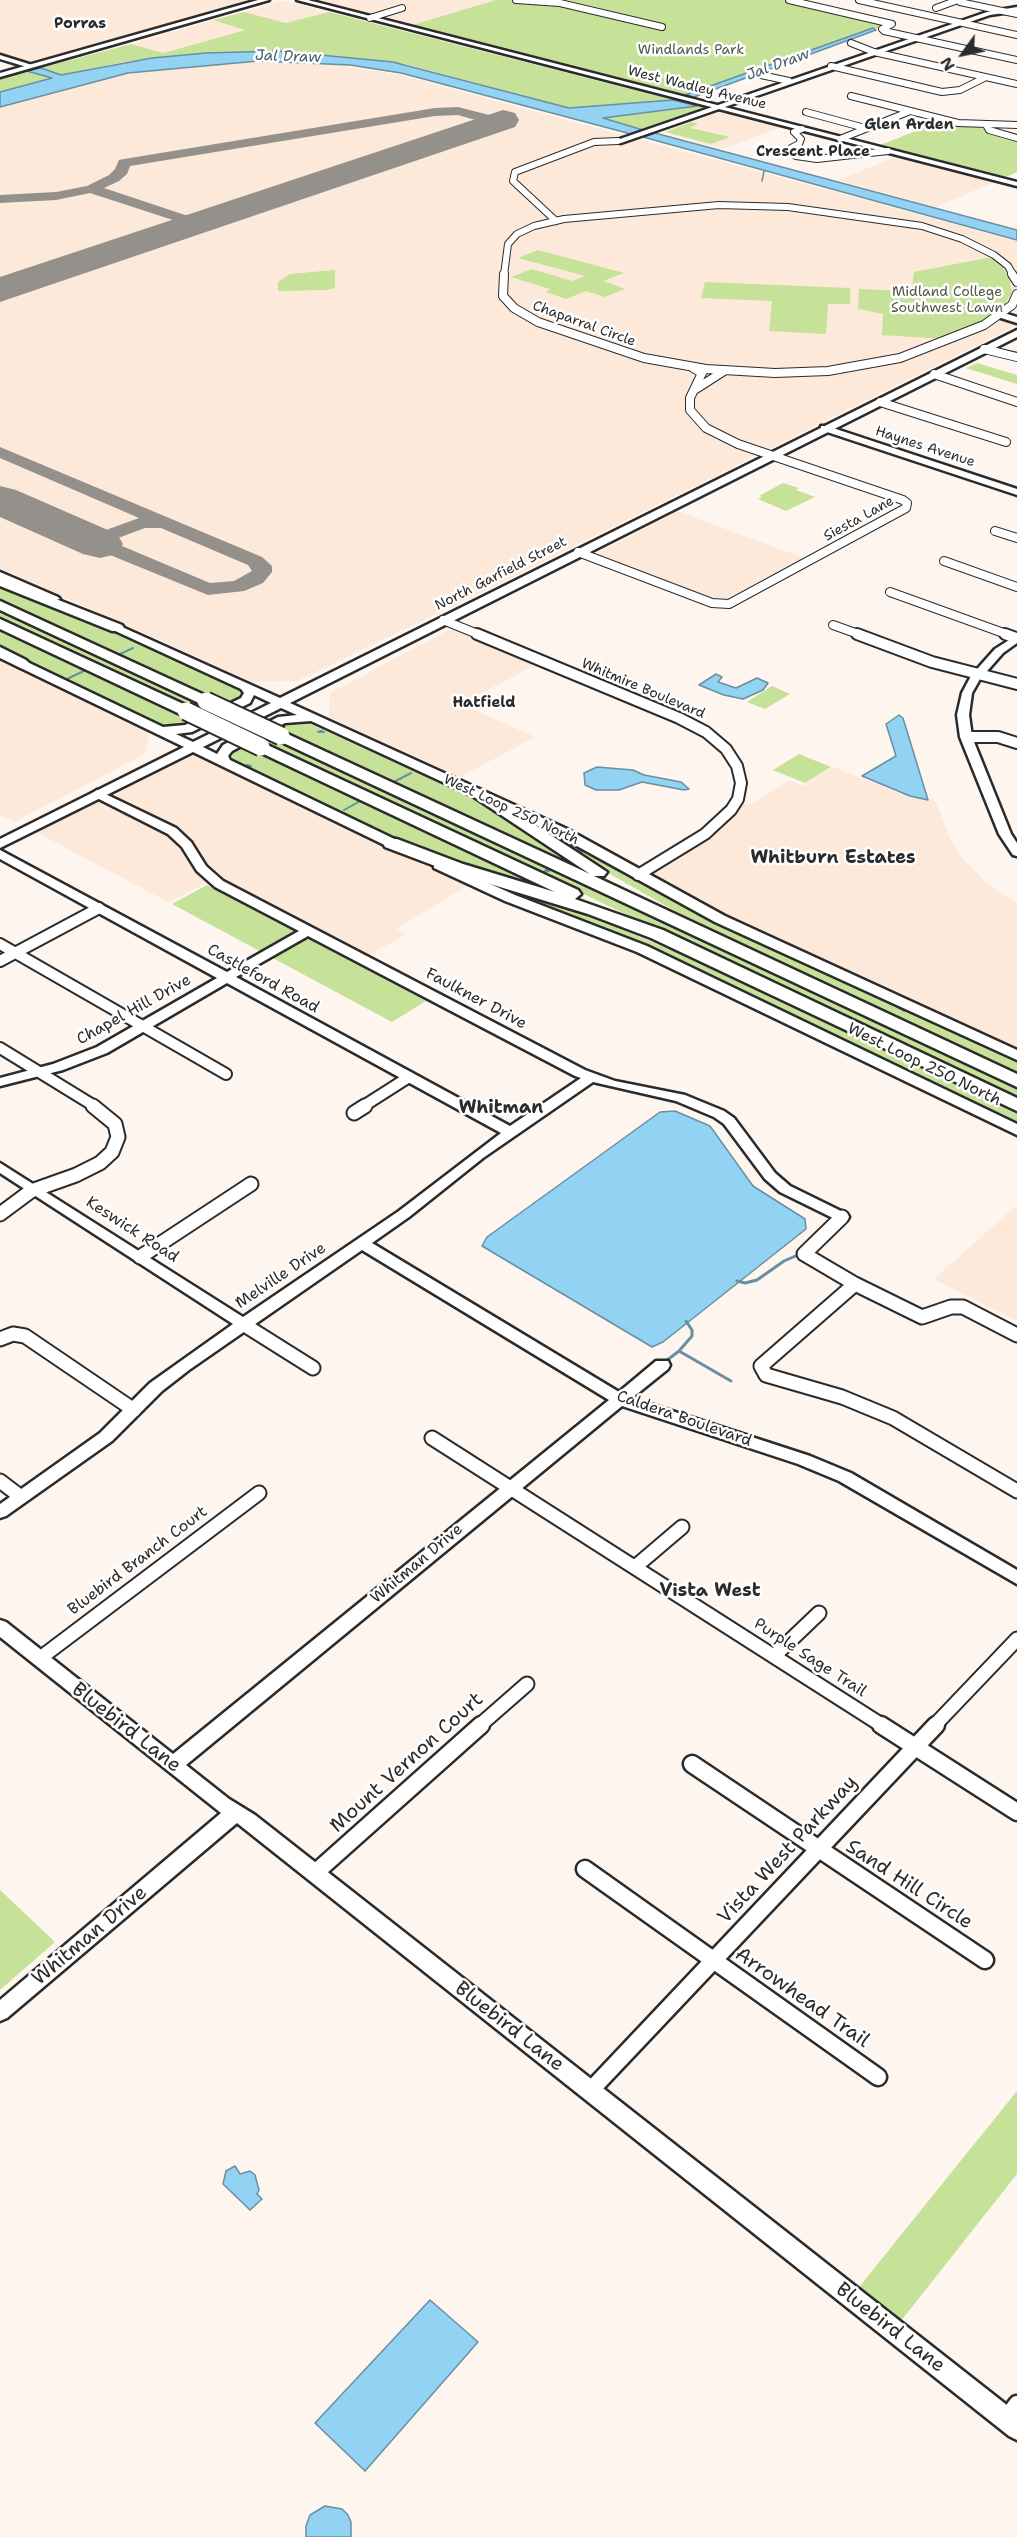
<!DOCTYPE html>
<html>
<head>
<meta charset="utf-8">
<style>
	body { margin:0 }
	#map { position:relative; width:1017px; height:2537px; overflow:hidden; background:#fef5ee; font-family:"Shantell Sans",sans-serif }
	canvas { display:block }
	.north { position:absolute; left:933px; top:24px; width:60px; height:60px; -webkit-text-stroke:4px #fff; paint-order:stroke; rotate:237deg; font-size:16px; font-weight:700; line-height:24px; text-align:center; color:#2b2b2b }
	.north::after { content:''; display:block; margin:auto; width:21px; height:27px; background:#2b2b2b; clip-path:polygon(50% 0,100% 100%,50% 72%,0 100%) }
</style>
</head>
<body>
<div id="map">
<canvas width="1017" height="2537"></canvas>
<div class="north">N</div>
</div>
<script>
const g = document.querySelector('canvas').getContext('2d');
g.lineJoin = 'round';
function fillPath(path, color) { g.fillStyle = color; g.fill(path, 'evenodd'); }
const toPath = rows => new Path2D(rows.map(r => 'M' + r).join(''));
function strokePath(path, color, width, dash) { g.strokeStyle = color; g.lineWidth = width; g.lineCap = dash ? 'butt' : 'round'; g.setLineDash(dash || []); g.stroke(path); }
function label(font, color, halo, rows, align = 'center') {
  g.font = font + ' "Shantell Sans",sans-serif'; g.lineWidth = 5; g.setLineDash([]); g.textBaseline = 'middle'; g.strokeStyle = halo; g.fillStyle = color; for (const [text, x, y, turn = 0] of rows) {
    g.save(); g.translate(x, y); g.rotate((+turn || 0) * Math.PI / 180); g.textAlign = isNaN(turn) ? turn : align; if (halo) g.strokeText(text, 0, 0); g.fillText(text, 0, 0); g.restore();
  }
}
fillPath(toPath([
	[0,0,257,0,28,63,0,55],
	[317,0,496,0,412,25],
	[282,1,287,1,328,12,286,23,244,12],
	[213,20,246,29,163,53,131,44],
	[226,61,315,62,400,75,1017,241,1017,325,499,584,297,681,252,682,0,568,0,105,137,70],
	[717,111,720,111,781,127,722,149,661,132],
	[896,157,995,182,936,207,838,180],
	[677,511,804,558,721,601,595,555],
	[456,626,542,661,462,704,535,737,460,777,329,717,330,693],
	[0,658,149,732,145,754,14,822,0,815],
	[185,750,248,778,467,886,396,929,405,934,362,960,213,880,168,902,30,829],
	[833,767,897,792,935,800,949,837,960,855,985,882,1017,904,1017,1048,726,914,645,870,712,829,736,802,750,805,790,780,803,786],
	[1017,1205,1017,1321,934,1279]
]), '#fde9d9');
fillPath(toPath([
	[496,0,782,0,886,25,695,97,412,25],
	[244,12,286,23,329,12,673,100,569,108,406,64,308,53,254,51,179,55,124,62,61,75,41,68,131,44,163,53,245,30,213,20],
	[27,71,53,77,0,92,0,79],
	[697,106,705,108,645,130,602,118],
	[942,121,978,126,991,133,1017,140,1017,172,1006,177,880,145],
	[691,122,698,124,690,128,730,137,711,144,666,132],
	[538,250,624,273,603,281,625,289,605,297,586,291,566,299,546,292,550,289,511,277,532,269,572,281,585,276,518,258],
	[992,257,1008,273,1012,292,1002,309,991,318,943,339,882,335,883,314,858,309,859,289,904,291,912,288,914,272],
	[335,270,335,288,327,290,278,291,278,282,290,274],
	[705,282,850,288,850,304,828,304,826,334,769,331,772,301,701,298],
	[977,363,1017,375,1017,384,966,368],
	[783,483,799,488,796,490,815,497,786,511,758,499,762,497,759,496],
	[0,583,50,601,241,690,245,698,226,705,0,600],
	[0,609,208,706,197,711,0,618],
	[0,629,195,721,185,725,165,727,69,683,0,649],
	[772,686,790,694,765,709,747,702],
	[304,721,476,800,585,867,581,869,278,730,278,725,285,722],
	[276,739,1017,1087,1017,1099,266,744],
	[247,745,550,889,543,894,408,846,228,759,228,752],
	[799,754,831,767,805,783,773,770],
	[535,826,561,837,678,904,1017,1063,1017,1073,675,911,594,865],
	[467,873,605,922,687,957,1017,1114,1017,1125,884,1061],
	[207,885,426,1001,392,1022,172,904],
	[0,1890,55,1942,0,1990],
	[1017,2091,1017,2174,893,2331,851,2297]
]), '#c6e198');
const water = toPath([
	[873,28,876,30,694,97,685,95,873,28],
	[279,51,393,62,569,108,673,100,697,106,603,118,643,130,631,134,401,73,350,65,258,61,128,73,0,107,0,92,52,78,27,71,41,68,61,75,152,58,206,53,279,51],
	[655,133,1017,230,1017,240,643,137,655,133],
	[716,674,722,677,718,682,736,688,757,678,768,683,763,690,743,699,724,695,699,685,716,674],
	[899,715,903,718,928,800,910,796,862,776,896,756,886,724,899,715],
	[597,767,633,770,644,775,681,782,689,789,684,790,642,782,619,790,596,790,585,785,584,773,597,767],
	[675,1111,710,1126,753,1186,805,1219,806,1229,663,1342,652,1347,482,1246,487,1237,660,1112,675,1111],
	[235,2166,240,2174,250,2171,255,2175,259,2190,257,2194,262,2199,250,2210,223,2184,226,2171,235,2166],
	[430,2300,478,2342,365,2471,315,2423,430,2300],
	[325,2506,342,2509,348,2515,351,2522,351,2537,306,2537,306,2526,310,2515,325,2506]
]);
fillPath(water, '#92d2f3');
strokePath(water, '#698fa3', 1.5);
strokePath(toPath([
	[762,181,764,171]
]), '#698fa3', 1.5);
strokePath(toPath([
	[118,655,133,648],
	[67,679,88,669],
	[321,731,324,732,318,732,321,731],
	[247,765,251,766,244,767,247,765],
	[392,783,411,773],
	[344,810,362,800],
	[579,850,582,852,575,852,579,850],
	[546,870,549,871,544,872,546,870],
	[514,891,517,893,515,896,509,894,514,891],
	[746,937,752,940],
	[897,1007,904,1011]
]), '#698fa3', 2);
strokePath(toPath([
	[737,1281,745,1283,757,1280,784,1261,800,1254],
	[686,1321,692,1330,692,1336,679,1351,731,1381],
	[666,1361,679,1351]
]), '#698fa3', 3);
fillPath(toPath([
	[458,107,489,115,495,122,483,131,476,127,479,121,458,115,435,116,130,166,127,174,119,181,104,188,185,215,214,216,216,219,209,223,179,222,90,193,56,200,0,203,0,195,56,192,87,186,109,175,115,169,119,160,124,159,435,108,458,107],
	[0,447,262,557,272,566,272,572,263,583,244,591,208,595,93,548,92,542,75,540,73,536,75,532,106,530,139,518,0,458,0,447],
	[145,528,161,528,248,565,252,571,234,581,210,583,110,541,145,528]
]), '#94908c');
fillPath(toPath([
	[503,110,515,113,519,120,515,127,0,302,0,277,503,110],
	[0,486,16,490,117,534,123,544,117,554,100,558,83,554,0,517,0,486]
]), '#94908c');
const minorFar4 = toPath([
	[516,0,560,3,662,27],
	[789,0,892,24,882,29,884,31,1017,60],
	[859,0,1017,35],
	[960,2,1017,14],
	[936,8,958,0],
	[370,18,402,8],
	[851,43,874,52,1017,84],
	[831,66,942,92,960,90,984,78],
	[761,75,789,81],
	[851,96,958,123,1017,125],
	[806,112,865,128],
	[986,125,989,130,1017,138],
	[802,129,794,132,801,139,799,144,791,148,791,153,796,156,817,159,888,151],
	[840,139,908,112],
	[556,221,513,181,515,172,594,142,618,141],
	[504,275,508,244,517,234,534,226,564,219,719,205,788,207,922,226,962,239,994,255,1008,266,1013,275]
]);
const minorFar3 = toPath([
	[504,274,503,296,514,308,538,322,644,358,706,369,775,373,828,371,900,358,984,325,1012,305,1017,294],
	[1012,274,1017,282],
	[984,349,1017,357],
	[934,374,1017,402],
	[696,389,724,371],
	[880,402,1006,442],
	[995,531,1017,538],
	[578,552,712,603,729,604,906,508,907,503,903,500,738,444,706,428,690,410,690,398,702,373,693,368],
	[944,561,1017,587],
	[890,592,1009,635],
	[443,620,480,635],
	[833,625,861,635]
]);
const minorFar2 = toPath([
	[477,634,679,718,706,732,726,749,737,766,741,783,738,799,731,810,705,834,638,875],
	[857,634,932,662,1017,684],
	[1005,634,1016,638],
	[966,737,998,737,1017,743],
	[0,944,226,1074],
	[0,961,99,908],
	[0,1048,96,1107],
	[362,1107,409,1077]
]);
const minorFar1 = toPath([
	[354,1113,365,1106],
	[0,1214,31,1191,76,1175,100,1163,112,1152,118,1137,115,1124,93,1106],
	[842,1217,804,1254,855,1284,922,1317,951,1307,963,1307,1017,1335],
	[140,1257,251,1184],
	[855,1284,761,1366,766,1375,842,1397,893,1418,1017,1491],
	[243,1324,313,1368],
	[0,1339,13,1334,25,1336,134,1410],
	[432,1438,883,1726],
	[0,1481,21,1497],
	[635,1567,682,1527],
	[774,1656,819,1613],
	[39,1659,259,1493],
	[479,1726,527,1684],
	[934,1726,1017,1639]
]);
const minor = toPath([
	[881,1725,1017,1812],
	[692,1764,985,1960],
	[585,1869,878,2077],
	[315,1873,481,1725],
	[590,2091,936,1725],
	[1006,2419,1017,2404]
]);
const tertiary = toPath([
	[1017,7,1017,11,990,15,621,143,614,141,987,12,1017,7],
	[0,55,32,65,33,66,30,68,0,59,0,55],
	[1001,312,1017,317,1017,323,998,317,997,315,1001,312],
	[821,426,827,426,1017,489,1017,495,821,430,821,426],
	[1017,635,1017,643,1003,653,980,679,972,693,969,715,972,737,1011,834,1017,843,1017,856,1013,855,999,834,960,737,957,715,962,693,971,676,995,649,1017,635],
	[97,790,176,828,191,842,206,866,223,881,585,1070,615,1081,685,1095,724,1111,734,1118,775,1173,790,1186,847,1214,849,1217,847,1220,837,1220,780,1192,765,1179,724,1124,714,1117,676,1101,593,1082,483,1158,409,1217,372,1243,619,1392,656,1361,668,1361,670,1365,668,1369,632,1398,810,1456,851,1473,1017,1570,1017,1584,839,1481,798,1464,622,1406,186,1765,229,1799,255,1815,1017,2413,1017,2440,1009,2436,237,1823,7,2018,0,2021,0,2000,221,1813,0,1637,0,1620,6,1622,173,1754,609,1400,362,1250,189,1370,162,1391,112,1441,6,1516,0,1518,0,1504,100,1433,150,1383,233,1324,0,1173,0,1163,243,1317,399,1211,501,1133,227,983,107,1053,63,1070,0,1086,0,1078,53,1064,97,1047,217,978,0,859,0,850,227,972,299,931,215,887,197,871,182,847,168,834,93,796,91,794,97,790],
	[308,936,575,1076,581,1078,510,1126,236,977,308,936]
]);
const secondary = toPath([
	[258,0,269,0,0,77,0,73,258,0],
	[297,0,308,0,1017,182,1017,186,297,0],
	[1017,330,1017,337,290,703,567,829,725,916,1017,1050,1017,1060,715,922,557,835,311,721,285,723,232,751,228,756,230,760,409,846,409,852,399,852,193,752,0,848,0,839,184,747,0,658,0,649,163,727,185,725,241,698,244,693,241,689,98,623,98,619,102,618,280,698,1017,330],
	[254,695,271,703,193,742,176,734,192,732,250,703,254,695],
	[281,708,297,715,278,717,223,745,217,754,203,747,281,708],
	[0,572,58,597,60,599,50,601,0,579,0,572],
	[439,861,515,895,647,946,1017,1124,1017,1135,637,952,505,901,434,868,434,862,439,861]
]);
const motorway = toPath([
	[0,577,122,625,124,628,122,631,112,631,0,586,0,577],
	[0,601,211,698,214,701,206,706,201,704,0,610,0,601],
	[0,619,192,708,194,711,192,714,180,714,0,629,0,619],
	[0,647,26,660,29,663,21,668,0,657,0,647],
	[281,731,590,874,468,793,476,788,482,790,607,872,604,876,594,876,1017,1074,1017,1087,275,739,273,736,275,733,281,731],
	[261,742,578,890,581,894,575,899,663,930,1017,1098,1017,1111,651,938,588,914,451,872,385,847,383,843,385,839,397,839,463,864,555,892,255,750,253,747,261,742]
]);
strokePath(minorFar4, '#2b2b2b', 8);
strokePath(minorFar3, '#2b2b2b', 10);
strokePath(minorFar2, '#2b2b2b', 14);
strokePath(minorFar1, '#2b2b2b', 17);
strokePath(minor, '#2b2b2b', 21);
strokePath(tertiary, '#2b2b2b', 5);
strokePath(secondary, '#2b2b2b', 5);
strokePath(motorway, '#2b2b2b', 5);
strokePath(minorFar4, '#fff', 6);
strokePath(minorFar3, '#fff', 8);
strokePath(minorFar2, '#fff', 10);
strokePath(minorFar1, '#fff', 13);
strokePath(minor, '#fff', 16);
fillPath(tertiary, '#fff');
fillPath(secondary, '#fff');
fillPath(motorway, '#fff');
const motorwayBridge = toPath([
	[206,701,281,736],
	[186,711,261,747]
]);
strokePath(motorwayBridge, '#2b2b2b', 21, []);
strokePath(motorwayBridge, '#fff', 17);
label('14px', '#525846', '#fff', [
	["Windlands Park",691,50],
	["Midland College",947,292],
	["Southwest Lawn",947,308]
]);
label('14px', '#2b2b2b', '#fff', [
	["West Wadley Avenue",697,88,14],
	["Chaparral Circle",584,324,20],
	["Haynes Avenue",925,447,18],
	["Siesta Lane",859,519,-29],
	["North Garfield Street",501,574,-27],
	["Whitmire Boulevard",643,689,23],
	["West Loop 250 North",511,810,25]
]);
label('bold 15px', '#2b2b2b', '#fff', [
	["Porras",80,24],
	["Glen Arden",909,125],
	["Crescent Place",813,152],
	["Hatfield",484,703]
]);
label('italic 15px', '#4a5d67', '#fff', [
	["Jal Draw",288,57,2],
	["Jal Draw",778,65,-20]
]);
label('16px', '#2b2b2b', '#fff', [
	["Castleford Road",263,979,29],
	["Faulkner Drive",476,999,28],
	["Chapel Hill Drive",134,1010,-29],
	["West Loop 250 North",924,1065,26],
	["Keswick Road",132,1230,33],
	["Melville Drive",281,1276,-34],
	["Caldera Boulevard",684,1419,19],
	["Bluebird Branch Court",138,1561,-37],
	["Whitman Drive",417,1564,-40],
	["Purple Sage Trail",810,1658,33]
]);
label('bold 18px', '#2b2b2b', '#fff', [
	["Whitburn Estates",833,858],
	["Whitman",501,1108],
	["Vista West",710,1591]
]);
label('20px', '#2b2b2b', '#fff', [
	["Bluebird Lane",126,1728,38],
	["Mount Vernon Court",407,1763,-42],
	["Vista West Parkway",788,1850,-47],
	["Sand Hill Circle",909,1885,33],
	["Whitman Drive",90,1936,-40],
	["Arrowhead Trail",802,1998,35],
	["Bluebird Lane",509,2027,38],
	["Bluebird Lane",890,2328,38]
]);
</script>
</body>
</html>
